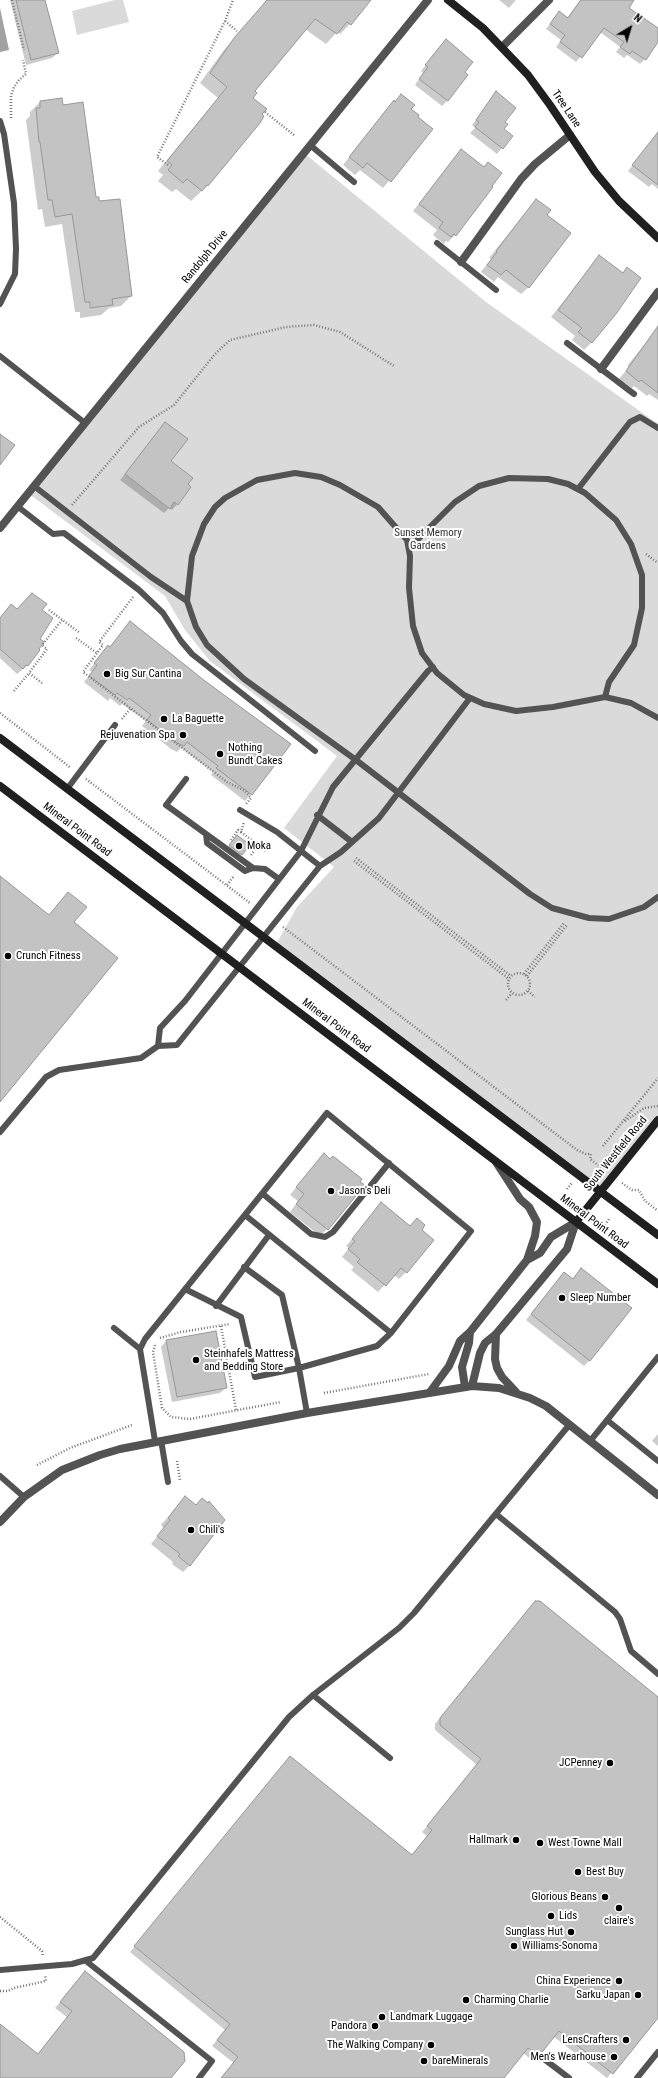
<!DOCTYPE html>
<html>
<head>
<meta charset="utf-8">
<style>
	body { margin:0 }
	#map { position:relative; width:658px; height:2078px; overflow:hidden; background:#fff; font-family:"Roboto Condensed",sans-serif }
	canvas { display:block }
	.north { position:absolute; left:610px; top:8px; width:40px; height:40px; -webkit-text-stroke:3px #fff; paint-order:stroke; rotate:38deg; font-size:11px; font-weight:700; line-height:16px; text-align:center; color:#000 }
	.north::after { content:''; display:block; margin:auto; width:14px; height:18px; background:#000; clip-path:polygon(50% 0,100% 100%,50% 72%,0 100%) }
</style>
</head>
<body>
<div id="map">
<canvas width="658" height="2078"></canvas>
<div class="north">N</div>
</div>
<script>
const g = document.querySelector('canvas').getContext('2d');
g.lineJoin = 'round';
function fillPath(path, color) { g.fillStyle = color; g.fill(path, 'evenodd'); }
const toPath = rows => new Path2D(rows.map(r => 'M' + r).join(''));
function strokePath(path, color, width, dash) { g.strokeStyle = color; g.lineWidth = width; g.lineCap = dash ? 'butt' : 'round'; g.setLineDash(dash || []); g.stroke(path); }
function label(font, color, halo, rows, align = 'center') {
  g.font = font + ' "Roboto Condensed",sans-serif'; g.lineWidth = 4; g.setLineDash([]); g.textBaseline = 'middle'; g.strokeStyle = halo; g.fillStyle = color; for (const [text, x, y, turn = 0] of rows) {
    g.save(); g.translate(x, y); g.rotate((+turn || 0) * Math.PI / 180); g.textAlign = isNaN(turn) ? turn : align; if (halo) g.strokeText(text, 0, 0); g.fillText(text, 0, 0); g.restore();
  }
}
fillPath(toPath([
	[115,0,123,0,129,22,77,35,72,11],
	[304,153,486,302,658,424,658,1120,600,1191,275,946,297,907,334,867,284,828,337,756,210,661,185,630,165,596,28,493]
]), '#dadada');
fillPath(toPath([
	[0,8,9,50,0,52]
]), '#a1a1a1');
fillPath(toPath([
	[10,0,44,0,58,53,52,58,26,65],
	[267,0,364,0,350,24,340,34,337,32,326,44,305,29,254,91,208,185,191,201,176,189,172,192,158,181,163,175,158,171,218,98,200,83,224,50],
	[499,0,516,0,509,8],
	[580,0,633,0,628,8,658,29,658,40,645,59,640,64,627,55,624,58,616,52,620,47,600,32,576,62,556,47,561,40,546,29,559,12,567,18],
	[446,40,448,100,442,106,415,85,423,73,421,71],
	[496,93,504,123,502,148,497,154,470,133,475,128,472,125],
	[401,96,416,117,432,129,383,188,360,170,355,175,343,165,387,109],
	[40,102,62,106,131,296,121,306,109,308,101,315,80,318,80,312,75,312,62,224,45,227,42,209,38,210,26,120,30,116,30,112],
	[656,136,658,138,658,189,652,184,649,187,628,171],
	[461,151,492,187,455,235,448,242,446,241,444,244,433,235,437,230,413,211],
	[536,200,546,215,529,287,521,294,498,277,494,282,481,272,491,259,489,258],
	[600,256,622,274,591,343,584,350,572,340,575,336,551,317],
	[658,328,658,400,649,394,647,396,634,386,632,388,619,379,629,367,627,366],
	[165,423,169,462,187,484,177,504,172,510,169,508,164,513,120,480],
	[11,605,17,610,41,610,37,649,39,650,27,666,17,674,0,658,0,618],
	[130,622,205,682,290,744,245,801,211,775,213,772,181,748,177,752,171,749,142,726,146,721,122,704,120,706,110,698,108,701,84,682,92,672,89,670,102,653,108,647,109,648],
	[235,838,242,854,240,855,228,847],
	[0,877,48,916,68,893,73,923,0,1101],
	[317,1162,327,1229,320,1236,290,1212,298,1201,290,1195],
	[381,1204,409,1227,406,1272,399,1279,394,1275,378,1292,351,1270,354,1267,342,1257,349,1248,346,1246],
	[564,1273,572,1280,576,1275,590,1360,584,1366,526,1320],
	[166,1341,226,1388,220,1393,172,1402,161,1347],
	[658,1434,658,1446,652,1441],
	[185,1497,190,1565,183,1572,172,1564,173,1562,151,1544,164,1528,161,1525],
	[530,1608,658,1698,658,2016,607,2078,553,2036,533,2061,523,2053,503,2078,221,2078,234,2063,212,2046,225,2030,130,1952,285,1763,411,1856,427,1836,422,1832,477,1765,435,1730,435,1724],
	[80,1978,169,2078,0,2078,0,2025,37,2055,67,2017,55,2008]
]), '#0003');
const building = toPath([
	[16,0,45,0,59,53,31,60,16,0],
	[267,0,371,0,351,25,347,22,337,34,315,19,255,91,257,93,253,98,267,109,262,114,264,116,260,123,208,186,207,185,202,191,187,179,183,183,168,170,172,165,167,161,227,87,210,73,234,38,267,0],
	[581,0,634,0,629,8,658,28,658,42,646,60,632,51,630,54,620,47,624,42,604,28,582,58,560,42,565,35,550,24,559,11,568,18,581,0],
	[446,39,473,62,465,72,468,75,448,101,419,79,428,67,425,65,446,39],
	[496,91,516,108,505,122,508,124,504,129,513,136,503,149,475,127,479,122,476,120,496,91],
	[401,94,415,105,411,109,419,115,418,117,433,129,391,182,367,163,363,168,349,157,394,100,395,102,401,94],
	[62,98,63,105,83,102,96,197,99,197,99,201,120,199,132,296,112,299,113,305,90,308,90,302,85,302,72,214,55,217,52,200,48,200,40,142,39,142,36,108,40,108,40,101,62,98],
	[658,132,658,185,632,165,658,132],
	[461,149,484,167,488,162,502,173,492,186,493,187,456,236,454,234,451,237,439,228,443,222,419,204,461,149],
	[536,199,551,210,547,215,571,233,529,288,506,270,501,275,487,265,497,252,496,251,536,199],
	[599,255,623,273,627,267,641,278,616,314,592,343,578,332,582,328,558,310,599,255],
	[658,326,658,393,641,380,639,382,626,371,658,326],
	[165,422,188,439,171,461,193,478,188,484,191,487,178,505,174,502,170,509,125,474,165,422],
	[0,434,15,445,0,465,0,434],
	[32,593,47,604,42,610,53,618,40,639,44,642,39,649,40,650,28,666,26,665,23,669,0,649,0,618,11,604,17,609,32,593],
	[130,621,205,681,291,744,252,795,216,768,218,766,187,742,184,746,177,743,147,720,151,715,129,698,127,700,117,693,115,695,89,676,97,665,94,663,108,645,110,647,130,621],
	[237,835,250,845,242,855,229,845,237,835],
	[0,876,49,915,68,892,87,907,74,922,118,958,0,1102,0,876],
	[324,1153,330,1159,333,1156,362,1179,360,1182,365,1185,328,1230,296,1204,304,1194,296,1187,324,1153],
	[381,1202,410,1226,417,1218,425,1225,422,1230,434,1240,407,1273,401,1268,386,1286,357,1262,360,1259,348,1249,355,1241,352,1239,381,1202],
	[581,1268,632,1308,590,1361,531,1314,564,1272,573,1279,581,1268],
	[216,1331,227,1388,177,1397,166,1340,216,1331],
	[185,1496,196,1505,202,1498,208,1503,209,1501,225,1520,190,1566,178,1556,180,1554,157,1536,170,1520,168,1518,185,1496],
	[535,1601,540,1601,658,1697,658,2018,613,2074,559,2031,539,2056,528,2048,504,2078,221,2078,238,2057,217,2040,230,2024,134,1946,290,1756,412,1855,432,1830,427,1826,481,1759,440,1725,440,1718,535,1601],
	[85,1971,184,2052,185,2061,171,2078,0,2078,0,2024,38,2054,72,2011,60,2002,85,1971]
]);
fillPath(building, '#c3c3c3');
strokePath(building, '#979797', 1);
strokePath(toPath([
	[12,0,24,50],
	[225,21,237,31],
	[265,112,294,135],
	[11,118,11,96,14,87,19,80,26,74,23,60],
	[168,165,157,157,225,21,233,0],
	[72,505,139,427,174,405,215,354,230,340,286,327,314,325,340,332,394,366],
	[646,554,658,563],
	[133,597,99,642,103,645,83,672,227,782,245,791,251,798,246,804],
	[49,610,80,633],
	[76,638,97,653],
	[42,683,29,673,47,649,42,645,62,620],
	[14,691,29,673],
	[0,713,71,768],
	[122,719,130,709],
	[86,779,250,903],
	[241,832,266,851],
	[231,840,238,830,241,832,244,822],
	[251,855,259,845],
	[356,858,511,976],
	[354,861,509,979],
	[227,885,234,876],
	[283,927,577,1150,586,1154,591,1154,590,1159,605,1170],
	'508 984a11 11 0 1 1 22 0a11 11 0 1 1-22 0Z',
	[524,974,564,923],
	[527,976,567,925],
	[528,991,535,997],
	[506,1000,512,993],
	[625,1121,644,1108,658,1106],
	[603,1146,658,1078],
	[622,1183,632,1190,639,1190,645,1201,658,1211],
	[567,1189,572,1183],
	[605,1225,609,1219],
	[221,1326,236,1410],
	[160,1338,181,1332,230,1324],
	[155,1345,153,1352,162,1408,171,1417,190,1419,281,1402],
	[324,1393,429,1374],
	[177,1461,180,1480],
	[37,1465,70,1448,132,1425],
	[0,1917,42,1951,43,1956],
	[0,1991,8,1991,14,1988,46,1981,45,1975]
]), '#757575', 2.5, [1, 2]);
strokePath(toPath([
	[0,121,4,134,14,203,16,249,15,274,0,304],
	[310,145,354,182],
	[437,243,496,290],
	[567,343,634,394],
	[0,356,85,423],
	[34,486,151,577,187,601],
	[578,489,630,422,640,417,658,428],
	[17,506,53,534,64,533,139,590,163,613,181,641,192,654,315,751],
	[409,550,421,536,455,502,479,486,509,478,548,479,568,484,585,493,616,520,631,544,642,575,642,608,634,645,609,682,605,697],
	[658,718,631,703,605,697,553,707,516,711,484,704,464,695,437,673,422,653,413,626,409,588,410,556,407,540,378,507,340,485,321,477,295,473,257,480,225,498,215,507,204,524,192,556,187,601,196,627,207,645,244,679,356,760,530,894,552,908,589,918,609,919,644,907,658,897],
	[186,779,166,805,253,868],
	[67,789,115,725],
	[240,810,277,832,320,866],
	[317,815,352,842],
	[206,834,207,843,245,871,253,868,265,869,279,879],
	[158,1046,177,1045,320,866,341,852,379,818,470,698],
	[0,1132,46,1077,59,1070,141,1058,158,1046,160,1028,185,1001,301,851,333,787,428,671,433,667],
	[263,1194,311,1234,325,1237,333,1232,389,1163],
	[245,1215,391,1333],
	[244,1267,282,1295,299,1368,307,1413],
	[216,1306,269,1235],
	[114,1328,140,1349],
	[607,1420,658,1461],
	[161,1440,168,1482],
	[591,1440,658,1357],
	[155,1441,140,1349,145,1339,327,1113,471,1231,391,1333,377,1346,299,1368,255,1377,241,1317,185,1289],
	[0,1476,24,1497],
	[496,1514,615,1612,620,1619,631,1651,658,1674],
	[313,1695,390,1758],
	[86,1961,212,2061,199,2078],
	[0,1970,72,1964,93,1958,289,1717,313,1695,399,1628,414,1613,570,1424],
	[544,2059,569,2078],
	[637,2078,658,2052]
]), '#535353', 6);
strokePath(toPath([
	[502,47,549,0],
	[461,262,521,179,535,164,570,135],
	[601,369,658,292],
	[0,528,428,0],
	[496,1162,520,1199,529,1207,537,1222,535,1236,527,1260],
	[496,1334,495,1359,497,1368,502,1377,516,1392],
	[472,1386,480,1353,485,1343,496,1334,567,1249,576,1222],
	[465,1387,462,1367,469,1343,470,1332],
	[430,1392,449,1366,460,1341,470,1332,527,1260,540,1253,551,1237,576,1222],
	[0,1522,24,1497,62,1470,100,1455,120,1449,307,1413,472,1386,499,1388,530,1398,546,1406,658,1495]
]), '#535353', 8);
strokePath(toPath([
	[448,0,483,28,528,75,550,105,595,172,619,201,658,238],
	[0,738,658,1235],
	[0,786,658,1284],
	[576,1222,658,1120]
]), '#202020', 8);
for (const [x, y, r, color] of [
	[107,674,4,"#000"],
	[164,719,4,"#000"],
	[183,735,4,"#000"],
	[220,754,4,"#000"],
	[239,846,4,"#000"],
	[8,956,4,"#000"],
	[331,1191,4,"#000"],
	[562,1298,4,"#000"],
	[196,1360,4,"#000"],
	[191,1530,4,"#000"],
	[610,1763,4,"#000"],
	[516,1840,4,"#000"],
	[540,1843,4,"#000"],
	[578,1872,4,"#000"],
	[605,1897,4,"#000"],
	[619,1908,4,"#000"],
	[551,1916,4,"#000"],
	[571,1932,4,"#000"],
	[514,1946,4,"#000"],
	[619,1981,4,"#000"],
	[638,1995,4,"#000"],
	[466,2000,4,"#000"],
	[382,2017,4,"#000"],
	[375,2026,4,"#000"],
	[626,2040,4,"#000"],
	[431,2045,4,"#000"],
	[614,2057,4,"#000"],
	[424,2061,4,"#000"]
]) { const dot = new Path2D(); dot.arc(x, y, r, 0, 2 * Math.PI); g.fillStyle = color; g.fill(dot); strokePath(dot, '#fff', 1.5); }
label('11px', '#000', '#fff', [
	["Tree Lane",566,109,56],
	["Randolph Drive",205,257,-51],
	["Mineral Point Road",77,830,37],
	["Mineral Point Road",336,1026,37],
	["South Westfield Road",616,1154,-51],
	["Mineral Point Road",594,1222,37]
]);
label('11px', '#313131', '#fff', [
	["Sunset Memory",428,533],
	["Gardens",428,546]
]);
label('11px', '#000', '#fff', [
	["Big Sur Cantina",115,674],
	["La Baguette",172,719],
	["Rejuvenation Spa",175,735,"right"],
	["Nothing",228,748],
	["Bundt Cakes",228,761],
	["Moka",247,846],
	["Crunch Fitness",16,956],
	["Jason's Deli",339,1191],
	["Sleep Number",570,1298],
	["Steinhafels Mattress",204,1354],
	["and Bedding Store",204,1367],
	["Chili's",199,1530],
	["JCPenney",602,1763,"right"],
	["Hallmark",508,1840,"right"],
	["West Towne Mall",548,1843],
	["Best Buy",586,1872],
	["Glorious Beans",597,1897,"right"],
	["Lids",559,1916],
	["claire's",619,1921,"center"],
	["Sunglass Hut",563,1932,"right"],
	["Williams-Sonoma",522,1946],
	["China Experience",611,1981,"right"],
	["Sarku Japan",630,1995,"right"],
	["Charming Charlie",474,2000],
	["Landmark Luggage",390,2017],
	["Pandora",367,2026,"right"],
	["LensCrafters",618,2040,"right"],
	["The Walking Company",423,2045,"right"],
	["Men's Wearhouse",606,2057,"right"],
	["bareMinerals",432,2061]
], 'left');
</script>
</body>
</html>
